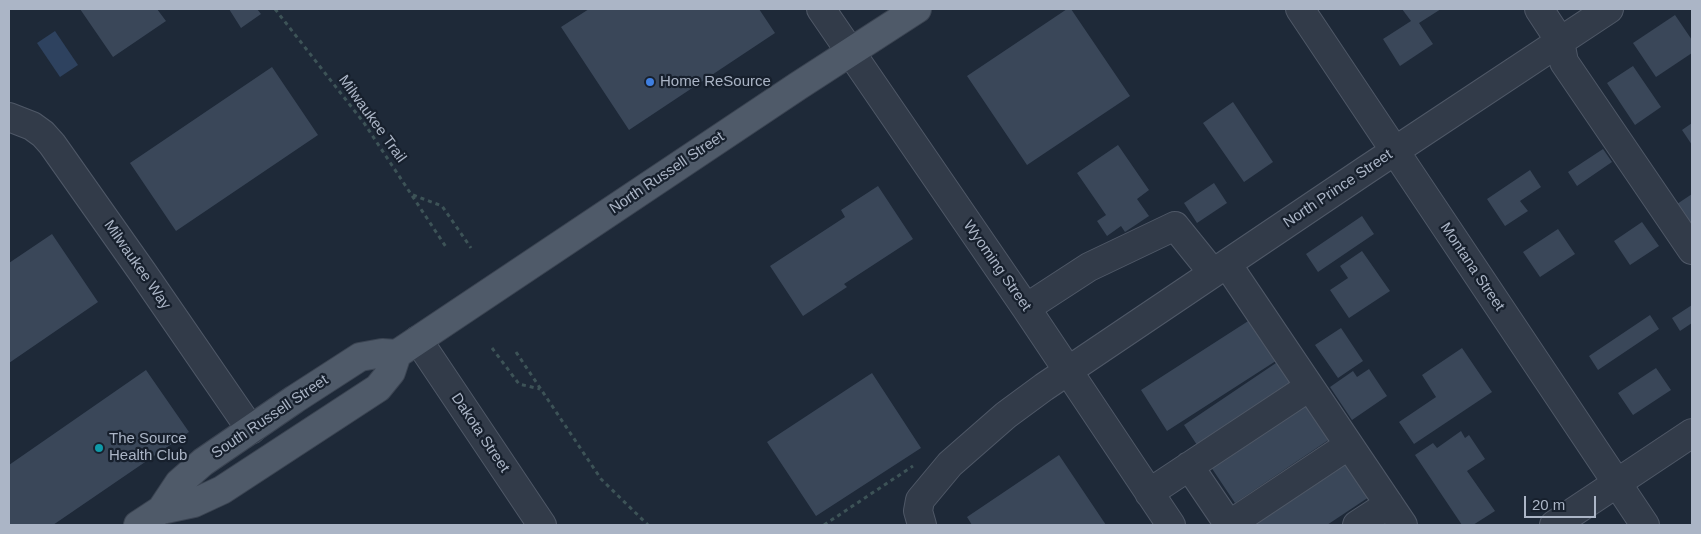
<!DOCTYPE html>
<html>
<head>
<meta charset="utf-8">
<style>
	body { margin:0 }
	#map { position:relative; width:1701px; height:534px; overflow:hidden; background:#1e2938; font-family:Helvetica,sans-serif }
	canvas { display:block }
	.frame { position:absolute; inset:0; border:10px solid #abb5c6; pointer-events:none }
	.scale { position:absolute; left:1524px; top:496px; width:72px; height:22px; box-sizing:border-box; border:2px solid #abb5c6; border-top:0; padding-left:6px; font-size:15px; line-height:18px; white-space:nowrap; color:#abb5c6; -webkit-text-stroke:4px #17202d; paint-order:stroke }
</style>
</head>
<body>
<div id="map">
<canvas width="1701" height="534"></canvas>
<div class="frame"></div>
<div class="scale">20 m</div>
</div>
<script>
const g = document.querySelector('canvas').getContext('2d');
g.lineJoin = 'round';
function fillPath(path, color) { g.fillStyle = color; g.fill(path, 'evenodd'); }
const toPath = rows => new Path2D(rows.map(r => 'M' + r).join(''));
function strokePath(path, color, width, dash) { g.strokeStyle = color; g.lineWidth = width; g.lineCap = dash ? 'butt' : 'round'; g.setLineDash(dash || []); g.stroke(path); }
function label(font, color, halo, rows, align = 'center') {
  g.font = font + ' Helvetica,sans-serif'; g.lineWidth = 4.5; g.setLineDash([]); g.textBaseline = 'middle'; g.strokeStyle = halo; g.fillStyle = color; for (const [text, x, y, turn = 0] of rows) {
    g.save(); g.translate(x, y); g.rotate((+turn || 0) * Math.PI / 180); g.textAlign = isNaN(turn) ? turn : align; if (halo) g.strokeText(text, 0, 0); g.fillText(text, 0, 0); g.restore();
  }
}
fillPath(toPath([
	[55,31,78,65,60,77,37,43]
]), '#2e425f');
fillPath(toPath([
	[80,9,157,9,166,21,113,57],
	[229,9,257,9,261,14,241,28],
	[589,9,759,9,775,33,629,130,561,27],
	[1067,9,1071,9,1130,96,1027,165,967,76],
	[1402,9,1441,9,1419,23,1433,44,1400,66,1383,39,1411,21],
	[1675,15,1692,40,1692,53,1656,77,1633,43],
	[1633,66,1661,107,1635,125,1607,83],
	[272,67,318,135,176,231,130,163],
	[1233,102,1273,162,1244,182,1203,123],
	[1692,123,1692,145,1682,130],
	[1118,145,1149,190,1137,199,1149,216,1125,232,1121,226,1107,236,1097,221,1106,215,1077,173],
	[1603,149,1612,162,1577,186,1568,172],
	[1530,170,1541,187,1520,201,1528,211,1505,226,1487,199],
	[1214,183,1227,203,1197,223,1184,203],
	[878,186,913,239,844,284,847,287,803,316,770,266,845,217,841,210],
	[1692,194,1692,226,1677,204],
	[1362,216,1374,234,1318,272,1306,254],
	[1642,222,1659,246,1630,265,1614,241],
	[1558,229,1575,254,1540,277,1523,252],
	[52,234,98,302,9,363,9,263],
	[1362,251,1390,291,1349,318,1330,290,1348,278,1340,266],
	[1692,305,1692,323,1680,331,1672,318],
	[1650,315,1659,329,1598,370,1589,356],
	[1256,316,1282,357,1167,431,1141,390],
	[1341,328,1363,361,1338,378,1315,345],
	[1462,348,1492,392,1414,444,1399,422,1436,397,1422,375],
	[1279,361,1292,381,1197,445,1184,425],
	[1656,368,1671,390,1633,415,1618,393],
	[1369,369,1387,396,1352,420,1330,387,1353,371,1357,377],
	[146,370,189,432,53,525,9,525,9,465],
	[872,373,921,448,816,516,767,442],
	[1304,400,1330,439,1235,503,1209,464],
	[1461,431,1465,438,1469,435,1485,459,1467,471,1495,511,1473,525,1462,525,1415,455,1433,443,1437,448],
	[1059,455,1106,525,972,525,967,517],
	[1346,457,1372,495,1327,525,1257,525,1253,519]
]), '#3a4759');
const minor = toPath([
	[821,9,1026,308,1171,525],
	[1300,9,1645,525],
	[1539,9,1560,41,1564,62,1692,250],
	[9,117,32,126,43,134,52,144,143,273,251,430],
	[1227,264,1403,525],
	[1026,308,1089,267,1175,226,1213,273],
	[418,340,542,525],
	[1189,466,1229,525],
	[1149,493,1309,387],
	[922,525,918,511,920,500,950,464,1006,415,1044,387,1366,170,1609,9],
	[1229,525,1349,445],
	[1357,525,1389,504],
	[1554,525,1692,433]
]);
const major = toPath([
	[161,510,194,503,222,490,378,388,391,372,397,354,418,340,798,86,917,9],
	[161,510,179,483,203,462,295,399,360,357,382,353,397,354],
	[138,525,176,500]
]);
strokePath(minor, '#4f5867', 30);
strokePath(major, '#3b4452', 30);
strokePath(toPath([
	[275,9,364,123,446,247],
	[413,195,442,206,471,248],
	[492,348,519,384,540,389],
	[516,352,601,479,648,525],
	[824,525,913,466]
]), '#3d5357', 3, [4, 4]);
strokePath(minor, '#323b49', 28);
strokePath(major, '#4f5a69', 28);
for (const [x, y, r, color] of [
	[650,82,5,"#3f7fe0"],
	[99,448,5,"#0f9aa8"]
]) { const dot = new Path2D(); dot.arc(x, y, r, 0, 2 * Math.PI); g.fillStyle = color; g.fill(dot); strokePath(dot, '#17202d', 2); }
label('15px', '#abb5c6', '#17202d', [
	["Home ReSource",660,82],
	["The Source",109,439],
	["Health Club",109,456]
], 'left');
label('15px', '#abb5c6', '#17202d', [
	["Milwaukee Trail",372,119,54],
	["North Russell Street",667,173,-34],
	["North Prince Street",1338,189,-34],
	["Milwaukee Way",137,265,55],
	["Wyoming Street",997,266,55],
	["Montana Street",1472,267,56],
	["South Russell Street",270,417,-34],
	["Dakota Street",480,433,56]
]);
</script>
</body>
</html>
